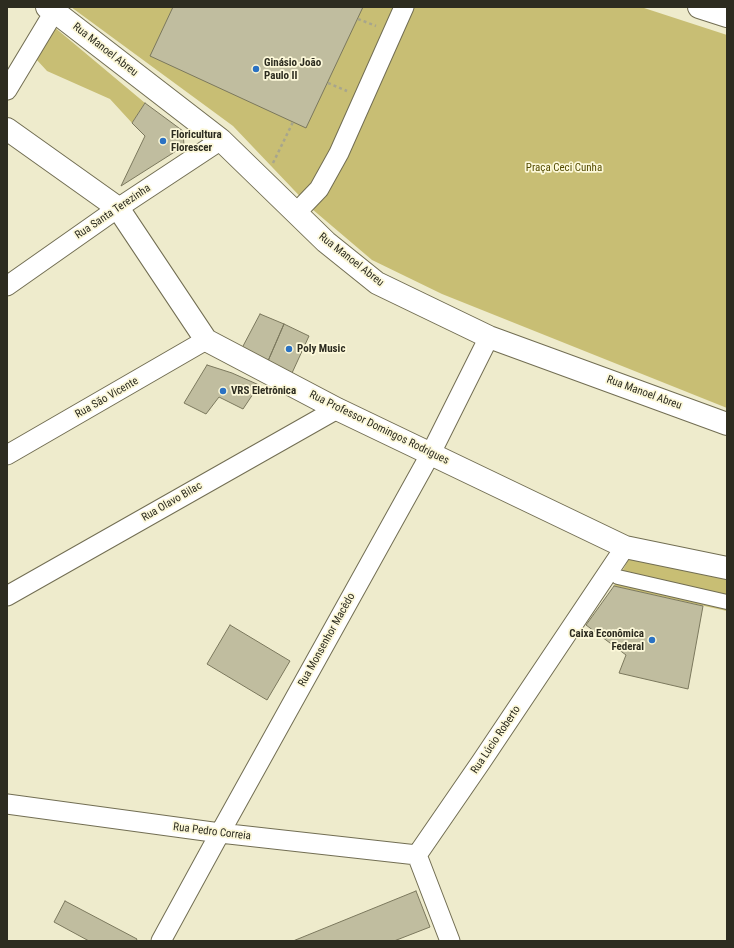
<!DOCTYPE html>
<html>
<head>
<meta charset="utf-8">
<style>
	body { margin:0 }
	#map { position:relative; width:734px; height:948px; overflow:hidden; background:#eeebcc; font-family:"Roboto Condensed",sans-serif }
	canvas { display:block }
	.frame { position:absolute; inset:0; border:8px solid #2d2c20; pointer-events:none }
</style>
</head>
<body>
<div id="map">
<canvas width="734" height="948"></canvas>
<div class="frame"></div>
</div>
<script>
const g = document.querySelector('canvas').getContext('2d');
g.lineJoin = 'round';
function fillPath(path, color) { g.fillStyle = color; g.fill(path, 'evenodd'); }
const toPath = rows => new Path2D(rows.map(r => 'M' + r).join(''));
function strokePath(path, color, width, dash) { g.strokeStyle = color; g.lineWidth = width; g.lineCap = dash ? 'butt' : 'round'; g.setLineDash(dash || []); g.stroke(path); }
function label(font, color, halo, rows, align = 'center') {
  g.font = font + ' "Roboto Condensed",sans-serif'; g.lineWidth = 3.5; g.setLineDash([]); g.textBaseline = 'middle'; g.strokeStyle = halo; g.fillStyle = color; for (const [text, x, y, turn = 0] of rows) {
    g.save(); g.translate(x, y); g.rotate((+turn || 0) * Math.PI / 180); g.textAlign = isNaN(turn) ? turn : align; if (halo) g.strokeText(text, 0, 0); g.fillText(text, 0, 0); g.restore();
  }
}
fillPath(toPath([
	[71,7,641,7,727,35,727,408,442,294,372,260,312,209,233,126],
	[53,26,145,103,132,123,110,99,47,71,36,59],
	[630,557,727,578,727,611,614,586]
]), '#c8be74');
const building = toPath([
	[173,7,363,7,306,128,150,56,173,7],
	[145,103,183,131,184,146,121,186,145,136,132,123,145,103],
	[260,314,284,324,268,361,242,348,260,314],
	[284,324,309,336,292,373,268,361,284,324],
	[207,365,232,373,259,385,243,409,219,397,206,414,184,403,207,365],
	[614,586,703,606,688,689,619,673,626,655,586,625,614,586],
	[230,625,290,661,267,700,207,664,230,625],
	[416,891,430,927,394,941,293,941,416,891],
	[65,901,137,939,136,941,89,941,54,922,65,901]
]);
fillPath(building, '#c0bd9f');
strokePath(building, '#7b785d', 1);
const pedestrian = toPath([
	[618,577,727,602]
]);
const minor = toPath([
	[7,90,57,7],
	[296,213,319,189,339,153,404,7],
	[7,286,118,208,221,140],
	[7,455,206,340],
	[7,596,337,409],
	[7,804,220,833,417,855],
	[417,855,481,762,625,547],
	[417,855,450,941],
	[161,941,220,833,431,453,489,337]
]);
const tertiary = toPath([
	[47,7,54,11,221,140,326,242,377,283,489,337,727,424],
	[699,7,727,16],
	[7,129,118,208,206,340,337,409,625,547,727,568]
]);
strokePath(pedestrian, '#726e53', 16);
strokePath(minor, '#726e53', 21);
strokePath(tertiary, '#726e53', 24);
strokePath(toPath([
	[358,19,376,26],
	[328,83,347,91],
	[273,163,293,122]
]), '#a7a58d', 2.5, [3, 3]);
strokePath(pedestrian, '#fff', 14);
strokePath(minor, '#fff', 19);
strokePath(tertiary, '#fff', 22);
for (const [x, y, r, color] of [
	[256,69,4,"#2b72c3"],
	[163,141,4,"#2b72c3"],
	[289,349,4,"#2b72c3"],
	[223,391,4,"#2b72c3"],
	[652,640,4,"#2b72c3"]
]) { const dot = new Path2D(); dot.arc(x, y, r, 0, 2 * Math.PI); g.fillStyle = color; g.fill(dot); strokePath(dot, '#fcf8d9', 1.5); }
label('11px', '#2d2c20', '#fcf8d9', [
	["Rua Manoel Abreu",105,50,38],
	["Rua Santa Terezinha",113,212,-34],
	["Rua Manoel Abreu",351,260,38],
	["Rua Manoel Abreu",644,393,20],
	["Rua São Vicente",107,398,-30],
	["Rua Professor Domingos Rodrigues",379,428,26],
	["Rua Olavo Bilac",172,502,-30],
	["Rua Monsenhor Macêdo",327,640,-61],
	["Rua Lúcio Roberto",496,740,-56],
	["Rua Pedro Correia",212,832,7]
]);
label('bold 11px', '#2d2c20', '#fcf8d9', [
	["Ginásio João",264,63],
	["Paulo II",264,76],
	["Floricultura",171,135],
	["Florescer",171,148],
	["Poly Music",297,349],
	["VRS Eletrônica",231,391],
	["Caixa Econômica",644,634,"right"],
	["Federal",644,647,"right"]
], 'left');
label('11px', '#544c02', '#fcf8d9', [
	["Praça Ceci Cunha",564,168]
]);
</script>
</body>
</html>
